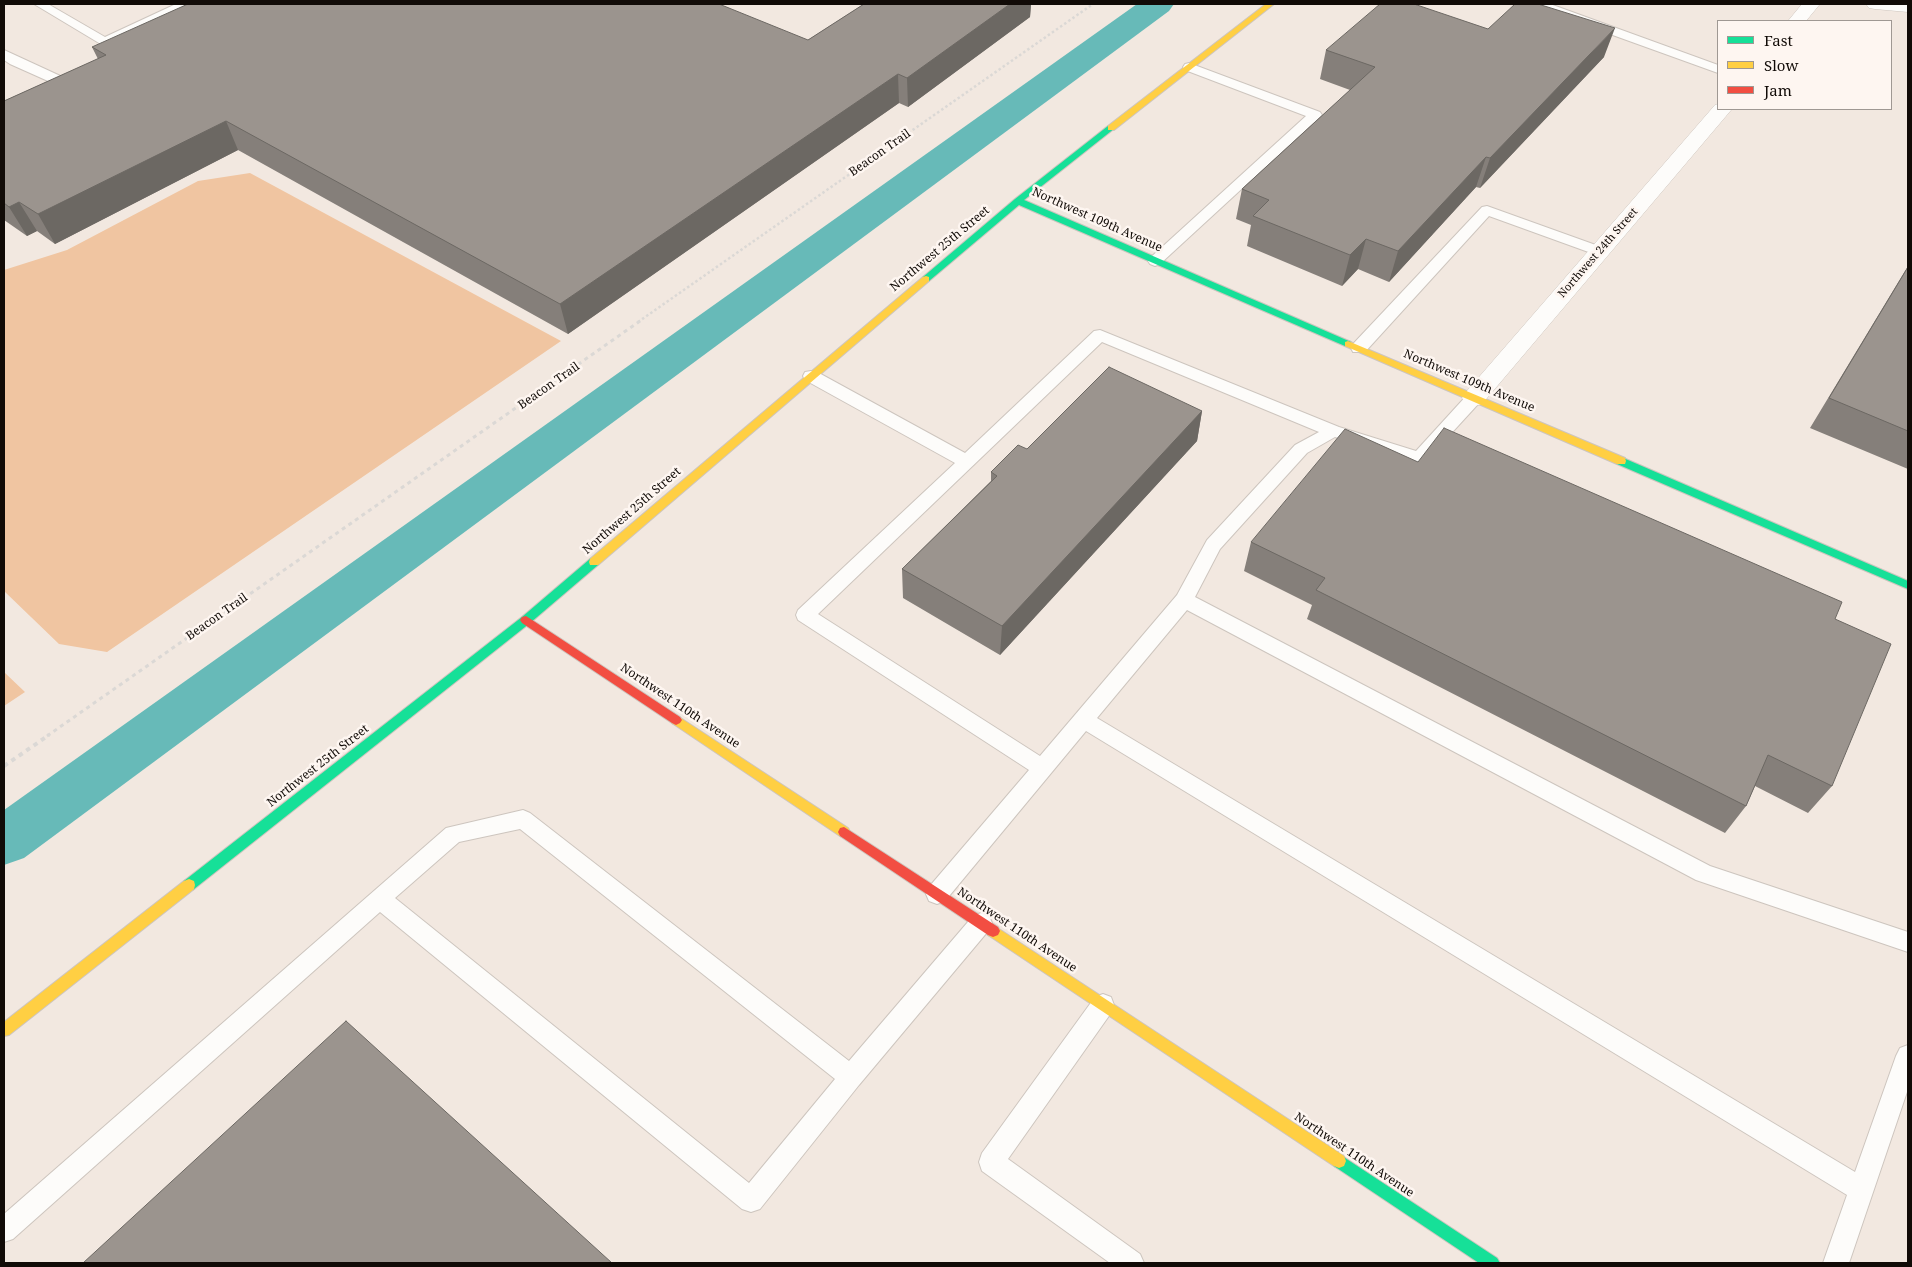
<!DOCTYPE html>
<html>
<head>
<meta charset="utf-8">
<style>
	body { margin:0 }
	#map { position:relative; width:1912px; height:1267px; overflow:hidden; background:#f2e8e0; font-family:"Noto Serif",serif }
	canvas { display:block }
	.frame { position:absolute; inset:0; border:5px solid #110b07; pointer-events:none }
	.legend { position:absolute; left:1717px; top:20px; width:175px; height:90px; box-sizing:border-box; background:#fef6f1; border:1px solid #9f9893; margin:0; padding:6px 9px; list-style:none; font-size:15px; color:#110b07 }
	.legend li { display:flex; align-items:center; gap:10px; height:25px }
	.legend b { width:25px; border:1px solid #9f9893 }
</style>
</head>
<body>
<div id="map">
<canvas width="1912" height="1267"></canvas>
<div class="frame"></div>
<ul class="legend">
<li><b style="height:6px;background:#16e098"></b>Fast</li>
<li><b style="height:6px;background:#ffcf43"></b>Slow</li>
<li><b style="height:6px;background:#f24e42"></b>Jam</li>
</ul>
</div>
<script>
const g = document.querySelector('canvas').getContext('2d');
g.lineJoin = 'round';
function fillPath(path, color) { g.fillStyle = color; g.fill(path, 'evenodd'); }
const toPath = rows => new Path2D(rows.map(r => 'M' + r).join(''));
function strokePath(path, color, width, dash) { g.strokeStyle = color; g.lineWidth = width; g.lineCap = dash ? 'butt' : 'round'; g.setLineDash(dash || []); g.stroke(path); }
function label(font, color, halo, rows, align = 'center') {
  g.font = font + ' "Noto Serif",serif'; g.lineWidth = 5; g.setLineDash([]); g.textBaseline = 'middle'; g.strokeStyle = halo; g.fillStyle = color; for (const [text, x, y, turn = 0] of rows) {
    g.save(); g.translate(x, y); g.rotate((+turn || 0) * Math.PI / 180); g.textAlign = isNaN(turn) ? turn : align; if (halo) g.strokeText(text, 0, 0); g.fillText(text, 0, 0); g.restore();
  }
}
fillPath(toPath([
	[250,173,561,341,107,652,59,644,4,591,4,270,67,250,198,181],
	[4,672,25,692,4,706]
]), '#f0c5a1');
fillPath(toPath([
	[1137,4,1174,4,1169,11,24,858,4,865,4,810,1137,4]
]), '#67bab8');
const lane = toPath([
	[34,4,48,4,105,37,176,4,191,4,189,7,104,46,34,4],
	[1533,4,1550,4,1718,65,1718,73,1535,7,1533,4],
	[4,50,69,80,70,83,63,100,58,101,51,97,57,85,10,64,4,60,4,50],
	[1189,63,1320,112,1322,115,1160,264,1155,266,1150,264,1148,261,1150,258,1306,116,1185,70,1183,67,1185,64,1189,63],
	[1487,206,1604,248,1606,251,1604,254,1594,254,1489,216,1365,352,1353,352,1351,348,1353,344,1482,207,1487,206],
	[1100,330,1339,427,1416,451,1468,394,1474,393,1480,394,1482,398,1480,402,1425,462,1419,464,1335,437,1307,453,1220,549,1195,597,1710,866,1908,932,1908,952,1696,880,1187,610,1097,718,1855,1172,1896,1056,1900,1048,1908,1045,1908,1089,1849,1263,1823,1263,1847,1195,1086,731,945,901,937,904,929,901,926,894,929,887,1029,770,798,620,796,615,798,610,955,463,805,380,803,376,805,372,811,371,817,372,965,453,1094,331,1100,330],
	[1102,342,1319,432,1295,445,1207,540,1177,595,1040,756,818,614,1102,342],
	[523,810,530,813,849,1061,973,916,981,913,989,916,992,923,989,930,859,1085,760,1209,751,1212,742,1209,380,912,13,1239,4,1242,4,1214,446,828,523,810],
	[520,829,835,1079,749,1183,395,898,459,842,520,829],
	[1103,994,1111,997,1114,1005,1111,1013,1008,1159,1140,1254,1144,1263,1110,1263,982,1171,979,1162,982,1153,1095,997,1103,994]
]);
const street = toPath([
	[1802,4,1820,4,1806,21,1788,21,1802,4],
	[1866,4,1908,4,1908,12,1875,9,1869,8,1866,4],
	[1718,104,1718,109,1732,109,1482,404,1474,406,1466,404,1462,398,1466,392,1715,105,1718,104]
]);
const fast = toPath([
	[1108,126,1115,128,1024,200,1351,342,1351,346,1345,346,1019,205,929,281,923,281,923,277,1015,199,1108,126],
	[1621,457,1908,581,1908,589,1617,464,1616,461,1617,458,1621,457],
	[594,558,599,562,598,565,530,623,194,889,189,891,184,889,183,885,184,881,522,617,590,559,594,558],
	[1339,1154,1497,1258,1500,1263,1479,1263,1334,1166,1332,1161,1334,1156,1339,1154]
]);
const slow = toPath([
	[1266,4,1274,4,1114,130,1108,130,1108,126,1266,4],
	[926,276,929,277,929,281,598,565,590,565,589,562,590,559,923,277,926,276],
	[1348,341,1625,458,1626,461,1625,464,1617,464,1345,346,1345,342,1348,341],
	[676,715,848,828,850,832,848,836,844,837,840,836,672,723,670,720,672,717,676,715],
	[189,879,194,881,195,885,194,889,9,1035,4,1036,4,1022,184,881,189,879],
	[993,925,1344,1156,1346,1161,1344,1166,1339,1168,1334,1166,988,935,986,931,988,927,993,925]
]);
const jam = toPath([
	[526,616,680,717,682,720,680,723,676,725,672,723,522,623,520,620,522,617,526,616],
	[844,827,998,927,1000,931,998,935,993,937,988,935,840,836,838,832,840,828,844,827]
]);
strokePath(lane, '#cdc5be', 2);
strokePath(street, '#cdc5be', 1);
strokePath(fast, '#cdc5be', 2);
strokePath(slow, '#cdc5be', 2);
strokePath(jam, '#cdc5be', 2);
strokePath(toPath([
	[638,322,1093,4]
]), '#dbd8d5', 2.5, [2.5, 2.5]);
strokePath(toPath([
	[47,736,640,321]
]), '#dbd8d5', 3, [4, 4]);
strokePath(toPath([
	[4,766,49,735]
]), '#dbd8d5', 4, [4.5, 4.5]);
fillPath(lane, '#fdfcfa');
fillPath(street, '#fdfcfa');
fillPath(fast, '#16e098');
fillPath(slow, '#ffcf43');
fillPath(jam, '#f24e42');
fillPath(toPath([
	[864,4,1031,4,1030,17,908,107,899,103,568,334,238,150,55,244,37,231,27,236,4,220,4,101,98,59,92,47,808,40],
	[1488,29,1604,57,1480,188,1476,187,1389,282,1358,269,1342,286,1247,246,1251,225,1236,219,1242,189,1350,90,1320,79,1326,50],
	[1908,266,1908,469,1810,428],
	[1202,411,1197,441,1000,655,903,598,902,569,991,481,991,472,1027,449],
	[1418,462,1835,619,1832,786,1808,813,1755,786,1746,806,1725,833,1307,619,1312,605,1244,571,1251,542]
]), '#857f7a');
fillPath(toPath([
	[1010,4,1031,4,1030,17,908,107,907,78],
	[1615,28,1604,57,1480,188,1490,158],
	[898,74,899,103,568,334,560,304],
	[226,121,238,150,55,244,38,214],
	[1486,157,1476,187,1389,282,1398,251],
	[19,202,37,231,27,236,9,207],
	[1366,239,1358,269,1342,286,1350,255],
	[1202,411,1197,441,1000,655,1002,626]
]), '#6c6863');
const building = toPath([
	[188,4,719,4,808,40,864,4,1010,4,907,78,898,74,560,304,226,121,38,214,19,202,9,207,4,203,4,101,106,55,92,47,188,4],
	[1380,4,1414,4,1488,29,1515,4,1538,4,1615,28,1490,158,1486,157,1398,251,1366,239,1350,255,1253,216,1269,200,1242,189,1375,67,1326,50,1380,4],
	[1908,267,1908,431,1829,398,1908,267],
	[1109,367,1202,411,1002,626,902,569,997,476,991,472,1018,445,1027,449,1109,367],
	[1444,428,1842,602,1835,619,1891,644,1832,786,1768,755,1746,806,1316,590,1325,578,1251,542,1345,429,1418,462,1444,428],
	[346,1021,612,1263,83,1263,346,1021]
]);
fillPath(building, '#9b948e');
strokePath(building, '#6c6863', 1);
label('11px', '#110b07', '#fef6f1', [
	["Northwest 24th Street",1598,253,-49]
]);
label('12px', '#110b07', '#fef6f1', [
	["Beacon Trail",880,153,-35],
	["Northwest 109th Avenue",1097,220,24],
	["Northwest 25th Street",940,249,-40],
	["Northwest 109th Avenue",1469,381,23],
	["Beacon Trail",549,386,-35],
	["Northwest 25th Street",632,511,-41],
	["Beacon Trail",217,617,-35],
	["Northwest 110th Avenue",680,706,34],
	["Northwest 25th Street",318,766,-38],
	["Northwest 110th Avenue",1017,930,34],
	["Northwest 110th Avenue",1354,1155,34]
]);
</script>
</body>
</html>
